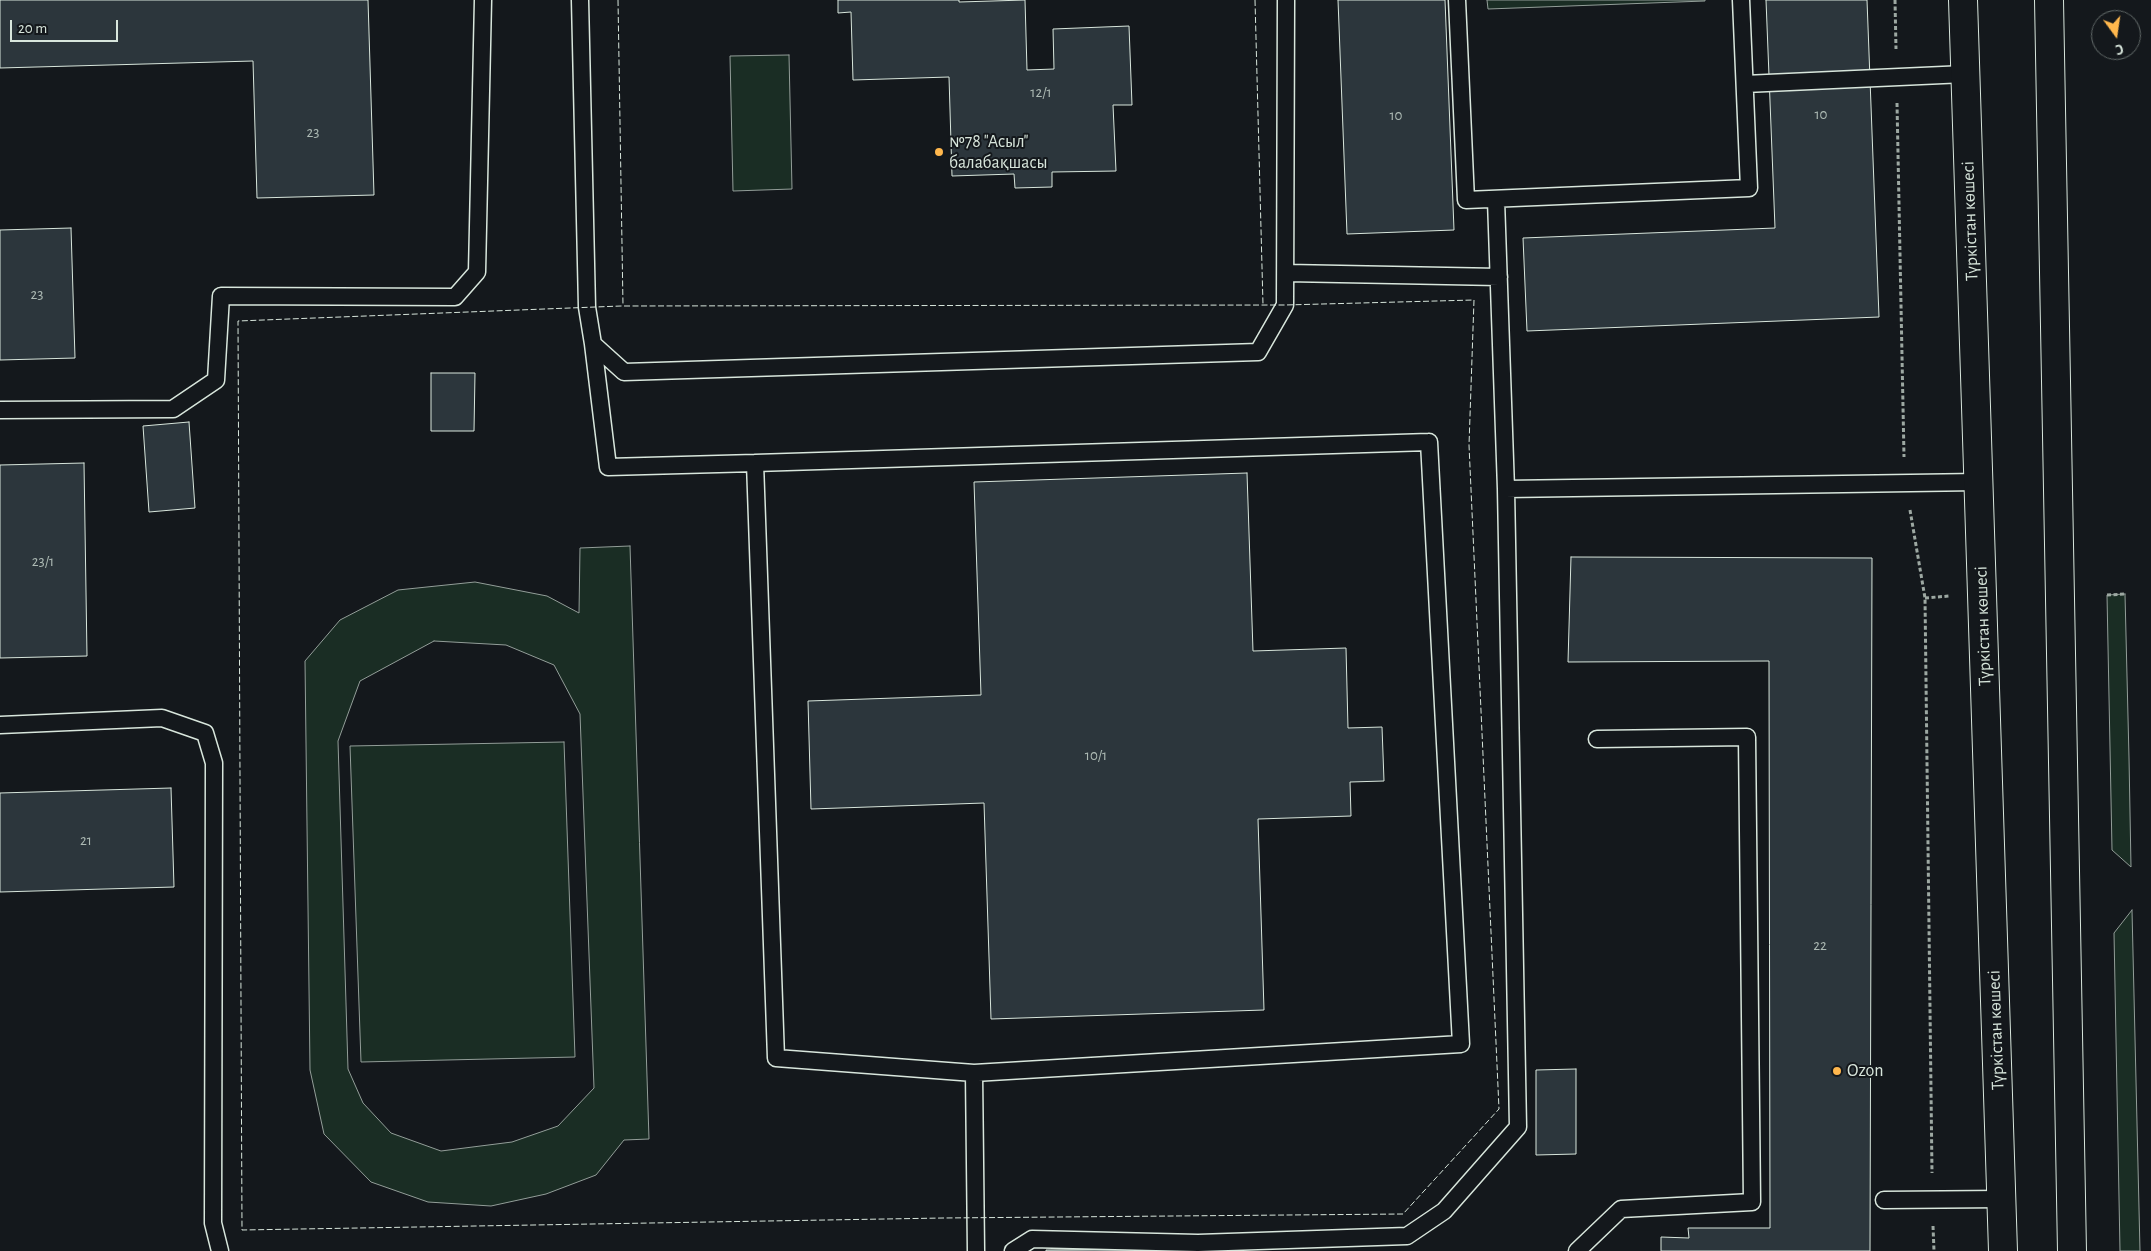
<!DOCTYPE html>
<html>
<head>
<meta charset="utf-8">
<style>
	body { margin:0 }
	#map { position:relative; width:2151px; height:1251px; overflow:hidden; background:#14181c; font-family:"Alegreya Sans",sans-serif }
	canvas { display:block }
	.north { position:absolute; left:2091px; top:10px; width:50px; height:50px; box-sizing:border-box; background:#14181c; border:1px solid #626a69; border-radius:50%; rotate:166deg; font-size:14px; font-weight:700; line-height:20px; text-align:center; color:#d8e6dc }
	.north::after { content:''; display:block; margin:auto; width:18px; height:22px; background:#ffb74d; clip-path:polygon(50% 0,100% 100%,50% 72%,0 100%) }
	.scale { position:absolute; left:10px; top:20px; width:108px; height:22px; box-sizing:border-box; border:2px solid #d8e6dc; border-top:0; padding-left:6px; font-size:15px; line-height:18px; white-space:nowrap; color:#d8e6dc; -webkit-text-stroke:4px #14181c; paint-order:stroke }
</style>
</head>
<body>
<div id="map">
<canvas width="2151" height="1251"></canvas>
<div class="north">С</div>
<div class="scale">20 m</div>
</div>
<script>
const g = document.querySelector('canvas').getContext('2d');
g.lineJoin = 'round';
function fillPath(path, color) { g.fillStyle = color; g.fill(path, 'evenodd'); }
const toPath = rows => new Path2D(rows.map(r => 'M' + r).join(''));
function strokePath(path, color, width, dash) { g.strokeStyle = color; g.lineWidth = width; g.lineCap = dash ? 'butt' : 'round'; g.setLineDash(dash || []); g.stroke(path); }
function label(font, color, halo, rows, align = 'center') {
  g.font = font + ' "Alegreya Sans",sans-serif'; g.lineWidth = 4; g.setLineDash([]); g.textBaseline = 'middle'; g.strokeStyle = halo; g.fillStyle = color; for (const [text, x, y, turn = 0] of rows) {
    g.save(); g.translate(x, y); g.rotate((+turn || 0) * Math.PI / 180); g.textAlign = isNaN(turn) ? turn : align; if (halo) g.strokeText(text, 0, 0); g.fillText(text, 0, 0); g.restore();
  }
}
const green = toPath([
	[1487,0,1705,0,1705,1,1488,9,1487,0],
	[789,55,792,189,733,191,730,56,789,55],
	[630,546,649,1139,624,1140,596,1175,546,1194,491,1206,428,1202,371,1182,324,1134,310,1070,305,661,340,620,398,590,475,582,547,596,579,613,580,548,630,546],
	[434,641,506,645,554,665,580,714,594,1088,558,1126,512,1142,441,1151,391,1133,363,1103,348,1069,338,741,360,681,434,641],
	[2125,594,2129,758,2131,867,2112,850,2107,595,2125,594],
	[564,742,575,1057,361,1062,350,746,564,742],
	[2132,910,2140,1251,2120,1251,2114,933,2132,910]
]);
fillPath(green, '#1a2d24');
strokePath(green, '#939e99', 1);
const building = toPath([
	[0,0,368,0,374,195,257,198,253,61,0,68,0,0],
	[838,0,959,0,959,2,1025,0,1027,70,1054,69,1053,29,1129,26,1132,105,1113,105,1116,171,1052,172,1052,187,1015,188,1014,174,952,176,949,77,853,80,851,12,838,13,838,0],
	[1338,0,1445,0,1454,230,1347,234,1338,0],
	[1766,0,1867,0,1879,317,1527,331,1523,238,1775,228,1766,0],
	[71,228,75,358,0,360,0,230,71,228],
	[431,373,475,373,474,431,431,431,431,373],
	[189,422,195,508,149,512,143,426,189,422],
	[84,463,87,656,0,658,0,465,84,463],
	[1247,473,1253,651,1346,648,1348,728,1382,727,1384,781,1350,782,1351,816,1258,819,1264,1010,991,1019,984,803,811,809,808,701,981,695,974,482,1247,473],
	[1571,557,1872,558,1870,1251,1661,1251,1661,1237,1689,1238,1688,1228,1770,1228,1769,661,1568,662,1571,557],
	[171,788,174,887,0,892,0,793,171,788],
	[1576,1069,1576,1154,1536,1155,1536,1070,1576,1069],
	[1149,1249,1149,1251,1046,1251,1046,1250,1149,1249]
]);
fillPath(building, '#2c363c');
strokePath(building, '#d8e6dc', 1);
const service = toPath([
	[580,0,587,307,593,344,624,372,1258,352,1285,305,1286,0],
	[1457,0,1466,200,1749,188,1741,0],
	[1745,84,1965,74],
	[1496,200,1506,489],
	[1287,273,1499,277],
	[593,344,608,467,755,463],
	[0,410,173,409,216,380,221,296,455,297,477,272,483,0],
	[1429,442,1461,1044,974,1073,776,1058,755,463,1429,442],
	[0,725,162,718,205,733,214,763,213,1223,220,1251],
	[974,1073,976,1251],
	[1884,1200,2002,1199],
	[1013,1251,1032,1239,1198,1243,1407,1236,1444,1211,1518,1127,1506,489,1978,482],
	[1577,1251,1621,1209,1752,1202,1747,737,1597,739]
]);
const secondary = toPath([
	[1963,0,2003,1251],
	[2049,0,2072,1251]
]);
strokePath(service, '#d8e6dc', 19);
strokePath(secondary, '#d8e6dc', 30);
strokePath(toPath([
	[1895,0,1896,49],
	[1897,103,1904,457],
	[1910,510,1925,598,1932,1173],
	[2107,595,2125,594],
	[1925,598,1949,596],
	[1933,1226,1934,1251]
]), '#9da8a2', 3, [4, 2.5]);
strokePath(service, '#14181c', 16);
strokePath(secondary, '#14181c', 28);
strokePath(toPath([
	[618,0,623,306],
	[1255,0,1263,305],
	[1474,300,1469,445,1499,1109,1403,1214,943,1218,242,1230,238,321,621,306,1285,305,1474,300]
]), '#d8e6dc', 1, [6, 2.5]);
for (const [x, y, r, color] of [
	[939,152,5,"#ffb74d"],
	[1837,1071,5,"#ffb74d"]
]) { const dot = new Path2D(); dot.arc(x, y, r, 0, 2 * Math.PI); g.fillStyle = color; g.fill(dot); strokePath(dot, '#14181c', 2); }
label('15px', '#adbab4', null, [
	["12/1",1041,92],
	["10",1821,114],
	["10",1396,115],
	["23",313,132],
	["23",37,294],
	["23/1",43,561],
	["10/1",1096,755],
	["21",86,840],
	["22",1820,945]
]);
label('18px', '#d8e6dc', '#14181c', [
	["№78 \"Асыл\"",949,142],
	["балабақшасы",949,163],
	["Ozon",1847,1071]
], 'left');
label('18px', '#d8e6dc', '#14181c', [
	["Түркістан көшесі",1970,221,-92],
	["Түркістан көшесі",1983,626,-92],
	["Түркістан көшесі",1996,1030,-92]
]);
</script>
</body>
</html>
